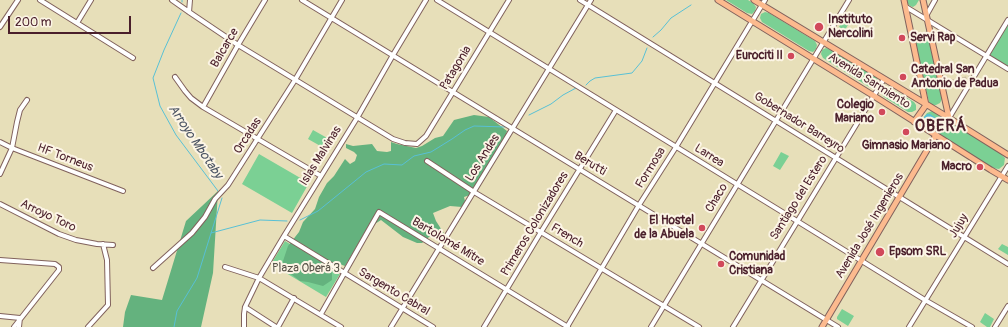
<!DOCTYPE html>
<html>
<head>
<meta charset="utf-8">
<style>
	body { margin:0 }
	#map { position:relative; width:1008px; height:327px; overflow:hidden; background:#e7dfb9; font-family:Pangolin,sans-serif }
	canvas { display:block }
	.scale { position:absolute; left:8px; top:16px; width:123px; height:18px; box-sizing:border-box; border:2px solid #4a1f2b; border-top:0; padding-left:5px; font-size:12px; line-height:14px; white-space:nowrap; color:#4a1f2b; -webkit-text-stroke:3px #fcf5e5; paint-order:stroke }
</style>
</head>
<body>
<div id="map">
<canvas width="1008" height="327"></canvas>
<div class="scale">200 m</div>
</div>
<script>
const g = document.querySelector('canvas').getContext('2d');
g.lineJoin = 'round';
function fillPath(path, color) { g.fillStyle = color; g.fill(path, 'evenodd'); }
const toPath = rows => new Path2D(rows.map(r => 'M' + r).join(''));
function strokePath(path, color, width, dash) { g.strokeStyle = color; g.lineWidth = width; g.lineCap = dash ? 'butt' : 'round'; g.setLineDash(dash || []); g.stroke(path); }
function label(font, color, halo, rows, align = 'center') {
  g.font = font + ' Pangolin,sans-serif'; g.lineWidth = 4; g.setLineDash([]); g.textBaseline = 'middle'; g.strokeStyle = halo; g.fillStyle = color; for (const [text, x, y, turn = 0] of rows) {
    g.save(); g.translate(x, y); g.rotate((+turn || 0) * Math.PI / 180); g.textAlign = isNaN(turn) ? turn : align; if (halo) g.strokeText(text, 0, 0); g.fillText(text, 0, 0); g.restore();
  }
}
fillPath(toPath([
	[726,0,748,0,753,3,756,7,755,11,752,14,747,13],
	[907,0,919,0,916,5,913,7,910,6,908,4],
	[765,12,769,13,815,41,817,45,816,49,813,52,809,51,762,22,760,18,761,14],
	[846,14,852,18,845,30,839,27],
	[1008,20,1008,69,987,56],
	[924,34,929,38,942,99,940,103,936,105,932,105,929,102,915,42,917,36],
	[826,48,830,49,876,77,878,81,877,85,874,88,869,87,823,58,821,54,822,50],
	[886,87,890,88,914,102,916,105,916,110,912,112,908,112,884,97,881,93,883,89],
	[932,111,1000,153,1005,158,1004,165,999,169,992,168,924,126,922,122,924,117,927,113],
	[313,130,329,139,324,148,308,139],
	[781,152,789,156,780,170,773,166],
	[259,154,309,183,292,213,242,184],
	[285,241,340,274,326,297,271,264],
	[1002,244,1008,247,1008,255,998,249],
	[842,309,854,316,848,326,837,319,837,317],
	[985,313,994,319,990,327,987,327,980,322]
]), '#7bd094');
fillPath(toPath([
	[474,115,489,117,507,131,505,139,470,195,464,197,465,201,462,207,450,206,433,213,436,221,445,235,441,238,435,236,429,237,422,243,417,243,403,237,381,220,367,229,345,266,337,263,332,268,332,280,323,286,308,282,300,281,283,268,283,261,288,246,299,232,303,222,315,209,319,197,327,183,334,176,345,159,350,164,355,161,357,155,354,152,346,148,346,144,353,146,372,144,377,151,387,152,391,151,391,142,397,144,416,148,422,146,435,138,443,136,454,120],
	[218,191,213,273,201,327,123,327,125,312,131,295,162,300,186,221]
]), '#64b27e');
fillPath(toPath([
	[927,114,930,114,942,122,937,130,924,122,923,120,924,117]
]), '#58c0d5');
strokePath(toPath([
	[182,2,182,0],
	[181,13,164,50,153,78,160,106,176,135,218,191],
	[653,37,661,30,671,18,691,5],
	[586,85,590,81,595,78,632,73,642,61,647,48],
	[529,115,551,104,563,95,576,88],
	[300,220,318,211,366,172,384,164,402,165,414,156,431,152,452,139,465,130,474,126,505,127],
	[211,233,260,220,287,221],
	[174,327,177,311,197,278,222,198]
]), '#58c0d5', 1);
strokePath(toPath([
	[945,83,973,77]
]), '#c8b99d', 4, [4, 2]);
const minor = toPath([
	[40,0,133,58],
	[172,0,189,12,238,45,393,139,405,143,417,144,426,136,509,0],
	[302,0,838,327],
	[437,0,797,221,925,300,972,327],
	[580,0,1008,264],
	[906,7,1008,69],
	[189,12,190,0],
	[926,16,935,0],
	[77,23,91,0],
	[0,27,18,0],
	[175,77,185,91,191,98,203,107,321,176],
	[203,107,238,45,265,0],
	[949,118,1008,20],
	[0,142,12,148,123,191],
	[427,161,474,192,699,327],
	[0,174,12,148,17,122,20,110,27,100],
	[0,204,59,234,76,240,97,244,113,245],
	[284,236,433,327],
	[0,260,55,264,59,267,59,270,14,327],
	[225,267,259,278,341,327],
	[153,268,192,233,205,217,215,199,228,185,295,80,342,0],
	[245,307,276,327],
	[321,314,379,212,568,327],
	[0,316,20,318],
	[19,327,20,318],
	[88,327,108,305,107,260,103,244],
	[244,327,244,314,245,307,259,278,284,236,357,118,393,55,426,0],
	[278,327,294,298],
	[391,327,591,0],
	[484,327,541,232,616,110],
	[567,327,639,205,676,147,765,0],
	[651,327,849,0],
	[733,327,884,79],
	[909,327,1008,166],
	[995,327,1008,306]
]);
const major = toPath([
	[718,0,874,96,991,170,1008,180],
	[754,0,949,118,1008,155],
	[904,0,926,105,914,122],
	[923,0,949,118],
	[822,327,936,135]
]);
strokePath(minor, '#81625d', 6);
strokePath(major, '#81625d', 7);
strokePath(minor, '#fff', 4);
strokePath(major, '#fcba8e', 5);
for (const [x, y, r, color] of [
	[819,27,5,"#d1495b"],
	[902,38,4,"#d1495b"],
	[791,56,4,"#d1495b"],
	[903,77,4,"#d1495b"],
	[882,112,4,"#d1495b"],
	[906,132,4,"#d1495b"],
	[980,167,4,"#d1495b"],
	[702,228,4,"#d1495b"],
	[880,252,5,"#d1495b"],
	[721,264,4,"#d1495b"]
]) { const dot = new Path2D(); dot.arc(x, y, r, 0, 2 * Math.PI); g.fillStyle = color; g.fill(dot); strokePath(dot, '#fcf5e5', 1.5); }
label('bold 12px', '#4a1f2b', '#fcf5e5', [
	["Instituto",828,20],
	["Nercolini",828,34],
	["Servi Rap",910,38],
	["Eurociti II",783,56,"right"],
	["Catedral San",911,70],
	["Antonio de Padua",911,84],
	["Colegio",874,105,"right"],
	["Mariano",874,119,"right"],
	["Gimnasio Mariano",906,146,"center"],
	["Macro",972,167,"right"],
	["El Hostel",694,221,"right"],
	["de la Abuela",694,235,"right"],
	["Epsom SRL",889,252],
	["Comunidad",729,257],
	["Cristiana",729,271]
], 'left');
label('12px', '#4a1f2b', '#fcf5e5', [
	["Balcarce",225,48,-60],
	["Patagonia",456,68,-59],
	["Avenida Sarmiento",869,81,32],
	["Gobernador Barreyro",799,123,32],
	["Orcadas",248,136,-57],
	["Islas Malvinas",321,156,-58],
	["Larrea",709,156,32],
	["HF Torneus",65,158,21],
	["Los Andes",483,158,-58],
	["Berutti",590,164,31],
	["Formosa",651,168,-58],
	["Chaco",717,198,-59],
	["Santiago del Estero",799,198,-58],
	["Arroyo Toro",48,216,25],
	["Primeros Colonizadores",535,224,-59],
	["Avenida José Ingenieros",870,226,-59],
	["Jujuy",959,226,-59],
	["French",567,236,31],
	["Bartolomé Mitre",448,242,31],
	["Sargento Cabral",394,292,31]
]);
label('12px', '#59544a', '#fcf5e5', [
	["Plaza Oberá 3",306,269]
]);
label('italic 13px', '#4f5766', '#fcf5e5', [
	["Arroyo Mbotaby",195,142,56]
]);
g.letterSpacing = '1px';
label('bold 16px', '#4a1f2b', '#fcf5e5', [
	["OBERÁ",941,127]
]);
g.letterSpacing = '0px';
</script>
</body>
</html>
